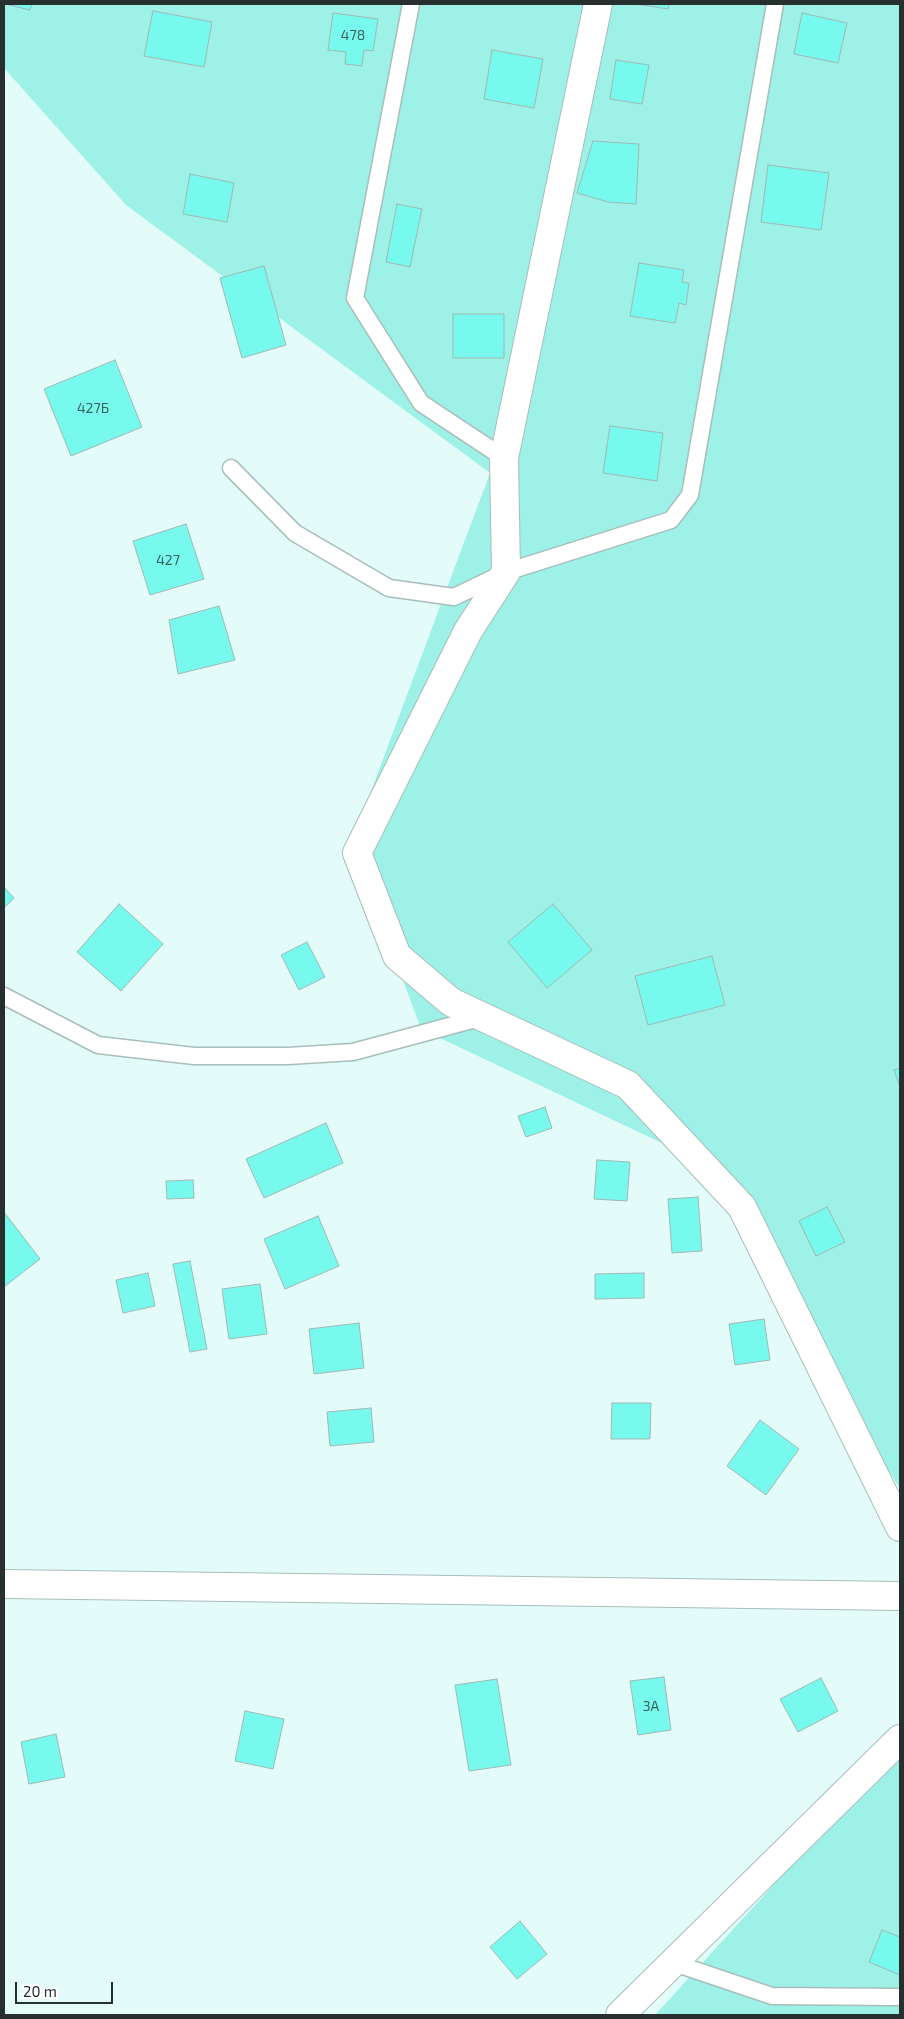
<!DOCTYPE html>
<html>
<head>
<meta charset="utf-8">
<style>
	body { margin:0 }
	#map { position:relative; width:904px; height:2019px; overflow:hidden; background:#e4fcf9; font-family:"Exo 2",sans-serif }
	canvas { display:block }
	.frame { position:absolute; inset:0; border:5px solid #27302f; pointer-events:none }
	.scale { position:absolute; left:15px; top:1982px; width:98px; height:22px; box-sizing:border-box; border:2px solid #27302f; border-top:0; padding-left:6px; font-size:15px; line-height:18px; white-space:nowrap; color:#27302f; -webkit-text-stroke:4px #fff; paint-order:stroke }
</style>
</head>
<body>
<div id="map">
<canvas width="904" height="2019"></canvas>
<div class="frame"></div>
<div class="scale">20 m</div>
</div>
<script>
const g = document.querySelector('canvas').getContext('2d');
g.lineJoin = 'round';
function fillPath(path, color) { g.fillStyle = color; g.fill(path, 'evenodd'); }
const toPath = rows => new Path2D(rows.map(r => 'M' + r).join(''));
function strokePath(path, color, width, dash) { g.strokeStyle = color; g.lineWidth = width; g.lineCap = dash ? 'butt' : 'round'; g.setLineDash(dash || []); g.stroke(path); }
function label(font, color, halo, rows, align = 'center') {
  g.font = font + ' "Exo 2",sans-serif'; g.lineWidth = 5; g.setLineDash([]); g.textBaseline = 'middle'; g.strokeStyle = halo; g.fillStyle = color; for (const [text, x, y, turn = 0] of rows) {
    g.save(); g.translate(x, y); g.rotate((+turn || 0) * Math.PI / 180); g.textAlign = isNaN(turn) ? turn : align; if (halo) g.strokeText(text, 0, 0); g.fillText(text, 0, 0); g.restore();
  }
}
fillPath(toPath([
	[4,4,900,4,900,1489,704,1163,421,1029,352,842,490,473,126,205,4,68],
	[900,1746,900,2015,655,2015]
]), '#9df1e7');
const building = toPath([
	[5,4,32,4,30,10,5,4],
	[636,4,669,4,668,9,636,4],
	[153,11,212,22,204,67,144,56,153,11],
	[333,13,378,19,373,51,364,50,362,66,345,64,346,52,328,50,333,13],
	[802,13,847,23,838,63,794,54,802,13],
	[492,50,543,59,534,108,484,99,492,50],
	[616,60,649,65,642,104,610,99,616,60],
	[593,141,639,144,636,204,608,202,577,193,593,141],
	[768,165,829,173,821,230,761,222,768,165],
	[190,174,234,183,227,222,183,214,190,174],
	[397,204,422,209,410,267,386,262,397,204],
	[639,263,684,270,682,282,689,283,686,305,679,303,675,323,630,316,639,263],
	[264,266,286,345,242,358,220,278,264,266],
	[453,314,504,314,504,358,453,358,453,314],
	[115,360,142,427,71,456,44,389,115,360],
	[610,426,663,433,657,481,603,473,610,426],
	[186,524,204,579,150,595,133,541,186,524],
	[219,606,235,660,178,674,169,620,219,606],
	[4,887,14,898,4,908,4,887],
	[119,904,163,944,121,991,77,952,119,904],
	[553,904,592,950,547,988,508,942,553,904],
	[307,942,325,977,299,990,281,955,307,942],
	[712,956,725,1005,648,1025,635,976,712,956],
	[900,1068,900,1087,894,1070,900,1068],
	[545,1107,552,1128,526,1137,518,1116,545,1107],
	[326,1123,343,1163,264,1198,246,1159,326,1123],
	[597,1160,630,1162,627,1201,594,1199,597,1160],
	[193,1180,194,1198,167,1199,166,1181,193,1180],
	[698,1197,702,1251,672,1253,668,1199,698,1197],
	[827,1207,845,1242,816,1256,799,1221,827,1207],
	[4,1212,40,1259,4,1287,4,1212],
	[318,1216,339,1266,285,1289,264,1239,318,1216],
	[190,1261,207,1349,190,1352,173,1264,190,1261],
	[148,1273,155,1306,123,1313,116,1280,148,1273],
	[644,1273,644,1298,595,1299,595,1274,644,1273],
	[260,1284,267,1334,229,1339,222,1289,260,1284],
	[764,1319,770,1360,735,1365,729,1324,764,1319],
	[359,1323,364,1368,314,1374,309,1329,359,1323],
	[612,1403,651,1403,650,1439,611,1439,612,1403],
	[371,1408,374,1442,330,1446,327,1412,371,1408],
	[760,1420,799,1449,766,1495,727,1466,760,1420],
	[664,1677,671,1730,638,1735,630,1681,664,1677],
	[821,1678,838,1711,798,1732,780,1699,821,1678],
	[497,1679,511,1765,469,1771,455,1685,497,1679],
	[245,1711,284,1719,273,1769,235,1761,245,1711],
	[56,1734,65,1777,29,1784,21,1742,56,1734],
	[520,1921,547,1954,517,1979,490,1947,520,1921],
	[882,1930,900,1937,900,1975,869,1962,882,1930]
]);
fillPath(building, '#77faed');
strokePath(building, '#a1b8b5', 1);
const lane = toPath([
	[411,4,355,298,421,403,504,458],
	[231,468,295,533,389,588,454,597,506,572,671,520,690,495,775,4],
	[4,996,98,1045,194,1056,288,1056,353,1052,483,1017],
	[674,1963,772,1996,900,1997]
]);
const street = toPath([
	[598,4,504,458,506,572,468,631,357,853,397,956,451,1002,628,1085,742,1207,900,1527],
	[620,2015,900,1739]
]);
const secondary = toPath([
	[4,1584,900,1596]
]);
strokePath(lane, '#a7bebb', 19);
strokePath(street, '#a7bebb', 30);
strokePath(secondary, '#a7bebb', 30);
strokePath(lane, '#fff', 16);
strokePath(street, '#fff', 28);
strokePath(secondary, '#fff', 28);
label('14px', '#3b625e', null, [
	["478",353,35],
	["427Б",93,408],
	["427",168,560],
	["3А",651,1706]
]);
</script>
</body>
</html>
